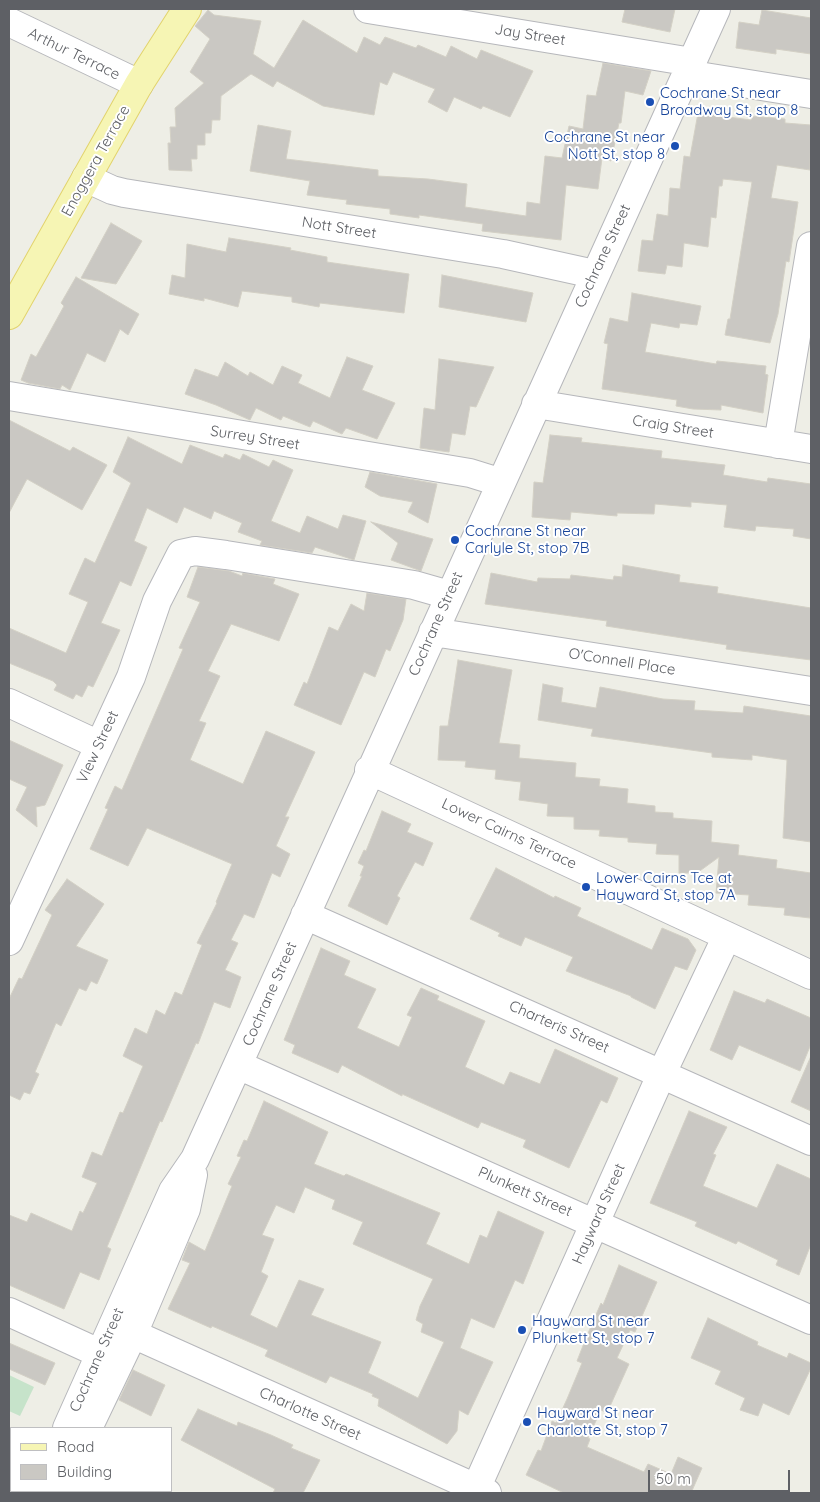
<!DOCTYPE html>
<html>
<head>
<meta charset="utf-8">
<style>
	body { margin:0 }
	#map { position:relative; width:820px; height:1502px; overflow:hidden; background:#eeeee6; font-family:Quicksand,sans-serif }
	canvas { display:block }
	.frame { position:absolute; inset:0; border:10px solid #5e6065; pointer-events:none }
	.legend { position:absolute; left:10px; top:1427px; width:162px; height:65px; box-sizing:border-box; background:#fff; border:1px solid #bfbfc1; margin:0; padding:6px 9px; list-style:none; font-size:15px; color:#5e6065 }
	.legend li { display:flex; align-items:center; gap:10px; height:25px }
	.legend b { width:25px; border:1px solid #bfbfc1 }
	.scale { position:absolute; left:648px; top:1470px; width:142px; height:22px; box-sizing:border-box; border:2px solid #5e6065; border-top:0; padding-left:6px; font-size:15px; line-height:18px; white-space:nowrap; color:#5e6065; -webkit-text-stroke:4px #fff; paint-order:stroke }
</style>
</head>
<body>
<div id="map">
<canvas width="820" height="1502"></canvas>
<div class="frame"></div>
<ul class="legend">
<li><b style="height:6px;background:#f6f5b4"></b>Road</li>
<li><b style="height:14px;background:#cac8c3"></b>Building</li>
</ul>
<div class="scale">50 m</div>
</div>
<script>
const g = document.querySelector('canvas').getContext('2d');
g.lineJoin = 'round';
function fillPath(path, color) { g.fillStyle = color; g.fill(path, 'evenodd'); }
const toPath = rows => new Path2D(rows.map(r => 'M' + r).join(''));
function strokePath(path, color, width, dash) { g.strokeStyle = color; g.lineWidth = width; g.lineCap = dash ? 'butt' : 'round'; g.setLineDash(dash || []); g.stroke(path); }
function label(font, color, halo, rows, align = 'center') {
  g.font = font + ' Quicksand,sans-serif'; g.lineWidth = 4; g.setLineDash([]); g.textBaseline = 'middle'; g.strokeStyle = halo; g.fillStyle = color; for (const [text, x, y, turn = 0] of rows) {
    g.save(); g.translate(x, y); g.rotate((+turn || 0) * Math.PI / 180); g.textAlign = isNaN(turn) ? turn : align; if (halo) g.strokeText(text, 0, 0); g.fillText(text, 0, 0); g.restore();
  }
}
fillPath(toPath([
	[9,1375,34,1387,20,1416,9,1411]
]), '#c6e3ca');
const building = toPath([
	[625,9,675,9,670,32,622,22,625,9],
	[208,10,214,15,261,21,253,54,274,68,303,20,357,53,364,37,380,45,385,37,416,48,418,45,446,57,451,46,477,59,481,50,533,71,510,117,483,106,481,109,454,97,447,112,428,102,435,89,393,72,387,85,380,82,374,115,323,106,277,81,273,87,251,74,221,96,220,120,212,120,211,133,205,133,205,145,197,145,197,159,191,159,192,171,169,170,168,143,171,143,170,127,176,127,175,108,204,83,190,72,210,39,195,26,208,10],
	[762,10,811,18,811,54,776,49,776,54,736,48,739,22,759,25,762,10],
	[603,63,651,71,643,95,625,91,621,123,619,123,611,161,602,158,598,189,566,185,561,240,482,231,483,224,419,215,419,218,390,214,390,209,346,204,347,200,307,195,310,181,250,171,258,125,291,131,286,159,378,170,378,176,428,179,467,184,465,207,526,216,527,202,540,204,545,156,562,158,569,126,583,129,587,95,596,96,603,63],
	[698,113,751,120,752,116,785,119,785,123,811,125,810,170,777,165,771,198,798,202,789,262,786,261,778,314,770,343,725,335,728,319,730,319,752,182,723,179,722,186,719,186,716,218,711,217,708,247,684,243,682,267,667,265,665,274,638,271,642,240,653,241,657,214,668,216,670,188,680,189,684,156,690,157,698,113],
	[111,223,142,241,116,284,81,278,111,223],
	[229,238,291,248,290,250,327,257,327,262,409,274,404,313,320,303,319,307,292,302,292,297,242,291,238,307,204,298,204,301,169,294,172,275,185,278,187,244,226,252,229,238],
	[442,275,533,293,526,322,439,307,442,275],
	[76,277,139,314,128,335,120,329,105,362,87,353,70,390,62,385,60,389,28,383,21,380,31,354,36,357,64,306,61,303,76,277],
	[632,293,701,306,697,325,680,323,679,328,651,323,645,352,716,364,717,361,766,366,765,374,768,375,763,413,721,405,721,410,693,409,676,406,677,400,602,389,608,344,604,343,610,318,628,322,632,293],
	[347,357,373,366,362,390,395,403,377,439,346,428,342,434,313,421,310,427,283,416,281,420,256,408,250,420,216,405,185,394,195,369,218,377,225,362,248,376,250,372,273,385,282,366,302,375,298,383,330,398,347,357],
	[439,359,494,367,476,407,470,406,465,435,452,433,449,452,420,448,424,408,435,410,439,359],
	[9,420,70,451,73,447,107,465,82,510,27,479,9,513,9,420],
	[550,435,582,438,581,442,662,451,661,458,725,465,723,475,767,482,768,478,811,484,811,539,793,536,794,529,756,526,755,531,724,527,727,505,691,502,691,507,655,504,654,514,617,513,617,516,571,512,570,520,532,517,534,482,543,483,550,435],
	[128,437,182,464,190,445,223,458,225,454,240,460,243,454,269,467,273,460,293,470,271,521,300,533,307,516,338,529,343,515,366,521,354,560,315,547,312,553,260,545,262,541,238,532,242,523,214,511,211,519,184,507,177,523,147,508,134,541,147,547,131,586,120,581,101,623,120,630,93,687,88,685,82,697,76,694,73,699,54,690,57,685,53,681,9,663,9,628,66,653,88,602,69,594,85,558,95,563,131,483,113,472,128,437],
	[370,472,437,484,428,523,408,512,413,502,380,496,365,487,370,472],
	[371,522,433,539,421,571,391,560,398,543,371,522],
	[623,565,680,575,679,582,718,587,717,593,811,608,811,660,726,649,727,645,606,626,607,621,485,604,491,573,537,582,538,578,570,579,571,575,613,580,614,576,622,577,623,565],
	[198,567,229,571,242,576,243,573,275,579,273,584,299,594,279,641,231,624,208,671,220,676,199,721,206,723,190,760,243,784,266,731,315,752,285,817,289,817,276,846,290,854,280,877,272,873,254,918,244,914,231,940,238,943,225,970,241,977,230,1008,214,1002,198,1044,196,1043,162,1122,160,1121,107,1247,111,1249,99,1280,80,1272,64,1309,9,1285,9,1215,27,1222,31,1213,72,1231,80,1211,83,1213,97,1183,82,1177,92,1152,102,1156,120,1112,123,1113,143,1066,123,1056,135,1028,147,1034,156,1010,165,1015,175,992,182,995,202,945,197,943,217,903,216,902,232,864,147,828,128,866,90,849,108,809,105,808,115,786,122,790,183,649,179,648,200,602,187,597,198,567],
	[367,593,406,599,403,620,390,651,386,649,375,677,364,672,341,725,294,705,304,682,307,684,329,627,338,631,351,604,364,611,367,593],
	[458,660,512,670,499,743,520,745,519,758,576,763,575,777,600,779,599,786,628,789,627,803,655,806,655,812,673,813,673,818,712,821,711,842,739,845,738,855,777,860,776,868,811,873,810,918,784,915,785,908,748,905,749,895,716,893,719,857,697,873,679,873,679,855,656,854,657,844,628,842,628,838,599,836,600,830,574,829,574,817,547,816,548,804,519,800,521,782,495,779,496,770,465,767,466,761,438,760,440,726,448,726,458,660],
	[543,684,563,688,561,702,596,708,600,687,663,699,695,701,694,710,743,713,744,706,811,716,811,842,783,838,787,760,752,755,752,760,712,757,712,753,591,736,593,729,538,720,543,684],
	[9,740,63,765,45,805,36,807,37,827,16,810,27,787,9,779,9,740],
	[382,811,411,824,407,832,433,843,423,866,415,862,397,896,400,898,387,925,348,906,362,876,360,876,364,866,358,863,364,850,366,851,382,811],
	[496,868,554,898,555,896,581,908,577,916,652,950,662,928,688,939,696,950,687,970,675,966,655,1009,631,997,631,996,566,971,573,957,525,937,521,946,498,936,500,933,470,919,496,868],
	[67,879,104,904,76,946,108,960,97,984,91,981,86,991,79,988,61,1026,56,1023,35,1072,39,1074,30,1094,24,1092,20,1100,9,1095,9,999,19,978,22,979,52,915,45,910,67,879],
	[321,948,350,961,344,975,376,989,357,1028,399,1047,412,1017,407,1015,421,988,439,996,437,1000,485,1021,465,1067,504,1085,510,1072,540,1084,555,1049,618,1078,607,1103,601,1100,569,1168,523,1147,526,1140,481,1122,478,1128,402,1094,402,1096,342,1065,338,1073,292,1053,295,1045,284,1040,321,948],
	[734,991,765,1003,767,999,811,1018,811,1044,800,1071,739,1045,732,1060,710,1050,734,991],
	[811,1056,811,1111,791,1102,811,1056],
	[264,1101,328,1132,314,1164,344,1176,346,1174,440,1213,426,1244,469,1264,480,1235,487,1238,498,1211,544,1232,523,1284,515,1280,494,1328,471,1318,460,1348,493,1362,468,1415,459,1410,457,1431,447,1444,378,1406,379,1399,372,1396,373,1394,330,1376,326,1383,265,1356,268,1350,212,1326,211,1328,168,1309,190,1263,182,1260,189,1242,205,1251,232,1186,228,1184,241,1157,237,1156,244,1140,247,1141,264,1101],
	[305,1187,335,1200,332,1209,363,1222,353,1244,433,1279,420,1306,416,1320,423,1324,421,1332,444,1342,418,1398,368,1373,381,1342,311,1315,324,1289,299,1280,277,1328,250,1315,268,1276,261,1272,274,1239,262,1235,276,1205,294,1213,305,1187],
	[689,1111,727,1127,713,1154,716,1155,703,1186,757,1208,777,1164,811,1179,811,1244,799,1275,776,1265,778,1260,738,1241,736,1244,695,1226,697,1222,650,1203,689,1111],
	[619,1265,657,1282,635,1332,630,1330,617,1358,629,1364,607,1413,601,1410,588,1438,590,1439,587,1447,644,1472,648,1464,671,1474,678,1457,702,1468,691,1493,564,1493,526,1475,538,1450,541,1451,552,1421,556,1423,567,1399,582,1363,577,1361,586,1338,601,1303,603,1305,619,1265],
	[708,1318,758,1342,757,1345,787,1358,789,1353,811,1363,811,1368,789,1415,763,1403,758,1416,740,1410,745,1398,715,1384,721,1371,691,1358,708,1318],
	[9,1343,55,1363,45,1385,9,1369,9,1343],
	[133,1370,165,1385,151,1416,119,1400,133,1370],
	[198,1409,237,1426,238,1422,271,1435,293,1445,291,1448,320,1460,303,1493,273,1493,275,1489,181,1440,198,1409]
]);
fillPath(building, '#cac8c3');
strokePath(building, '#d3d0c5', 1);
const minor = toPath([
	[368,9,692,62],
	[9,22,139,84],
	[686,74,811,94],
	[86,178,112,190,124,193,503,254,594,274],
	[9,396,470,473,499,482],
	[536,404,811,449],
	[778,444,811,246],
	[433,632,811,691],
	[9,703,99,745],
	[369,770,811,975],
	[305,915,811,1141],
	[9,941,131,677,157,601,181,554,195,551,226,555,414,585,449,595],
	[238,1065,811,1320],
	[9,1312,101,1354],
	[133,1334,487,1493],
	[67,1428,173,1191,195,1159,716,9],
	[88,1428,133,1334,186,1209,193,1175],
	[48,1493,50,1491],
	[474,1493,662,1073,727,936]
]);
const major = toPath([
	[9,315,139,84,187,9]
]);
strokePath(minor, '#b6b7bb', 30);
strokePath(major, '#e2d36c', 30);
strokePath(minor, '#fff', 28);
strokePath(major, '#f6f5b4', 28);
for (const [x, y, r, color] of [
	[650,102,5,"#1a4fb4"],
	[675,146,5,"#1a4fb4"],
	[455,540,5,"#1a4fb4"],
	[586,887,5,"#1a4fb4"],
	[522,1330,5,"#1a4fb4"],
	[527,1422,5,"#1a4fb4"]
]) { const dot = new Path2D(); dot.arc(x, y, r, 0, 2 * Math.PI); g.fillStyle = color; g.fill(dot); strokePath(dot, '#fff', 2); }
label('15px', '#5e6065', '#fff', [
	["Jay Street",530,35,9],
	["Arthur Terrace",74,54,26],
	["Enoggera Terrace",96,161,-61],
	["Nott Street",339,228,9],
	["Cochrane Street",603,256,-65],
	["Craig Street",673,427,9],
	["Surrey Street",255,438,9],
	["Cochrane Street",436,624,-66],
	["O'Connell Place",622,662,9],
	["View Street",98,747,-65],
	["Lower Cairns Terrace",509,834,25],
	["Cochrane Street",270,994,-66],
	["Charteris Street",559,1027,24],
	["Plunkett Street",525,1192,24],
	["Hayward Street",599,1214,-66],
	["Cochrane Street",97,1360,-66],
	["Charlotte Street",310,1414,24]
]);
label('15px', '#164399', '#fff', [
	["Cochrane St near",660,93],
	["Broadway St, stop 8",660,110],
	["Cochrane St near",665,137,"right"],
	["Nott St, stop 8",665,154,"right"],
	["Cochrane St near",465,531],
	["Carlyle St, stop 7B",465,548],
	["Lower Cairns Tce at",596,878],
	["Hayward St, stop 7A",596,895],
	["Hayward St near",532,1321],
	["Plunkett St, stop 7",532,1338],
	["Hayward St near",537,1413],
	["Charlotte St, stop 7",537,1430]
], 'left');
</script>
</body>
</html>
